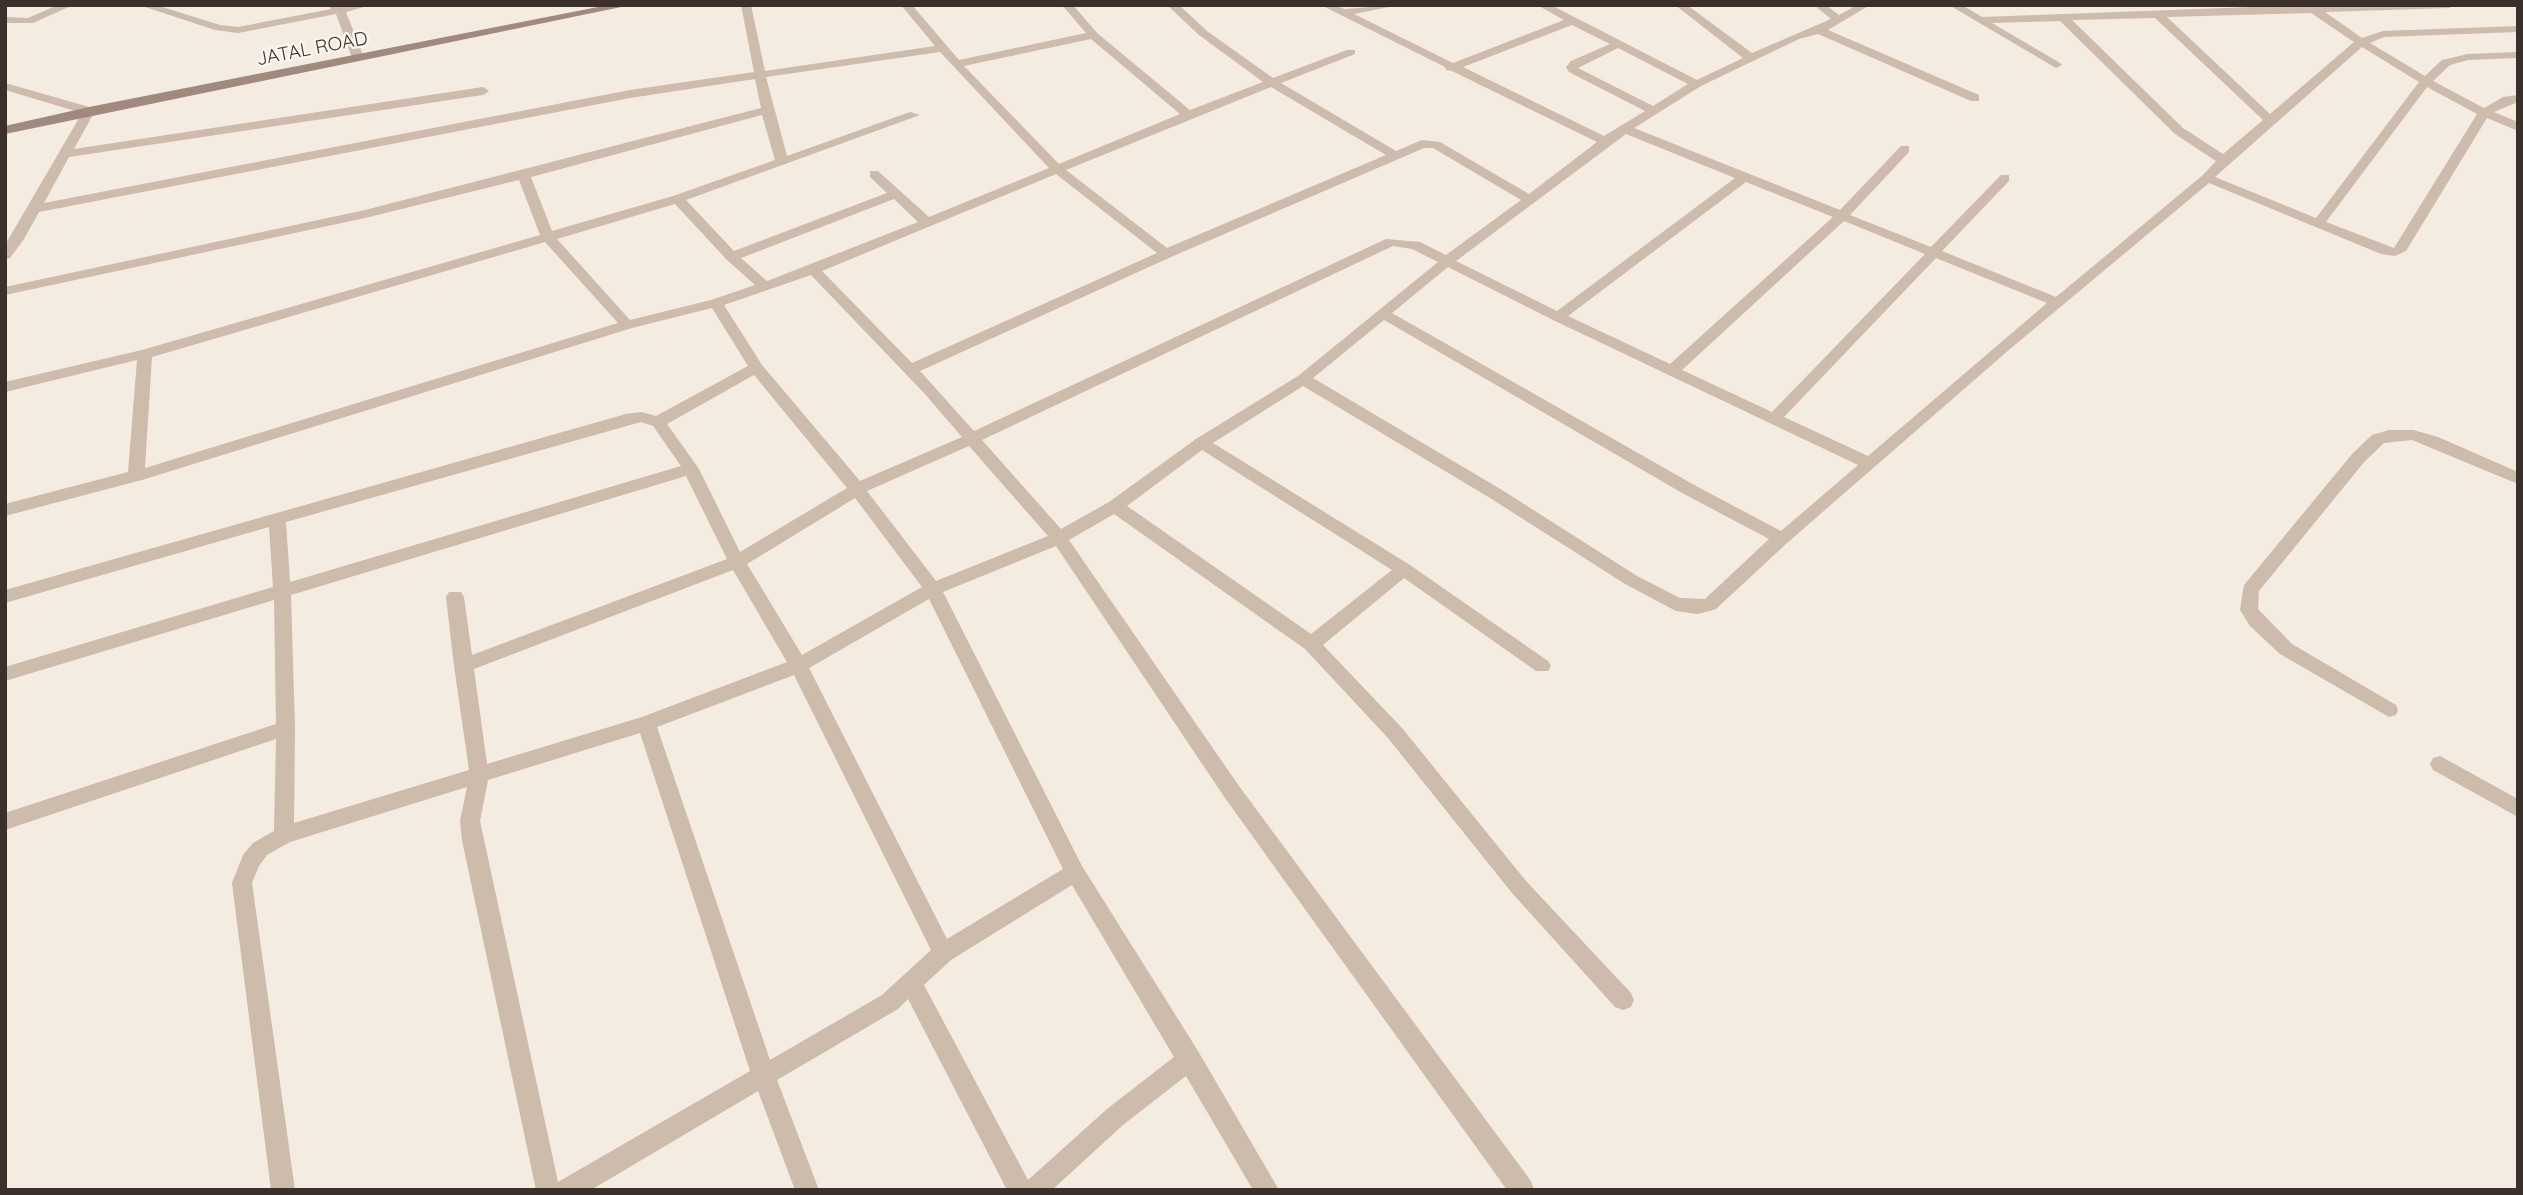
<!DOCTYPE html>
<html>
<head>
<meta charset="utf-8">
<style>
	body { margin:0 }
	#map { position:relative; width:2523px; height:1195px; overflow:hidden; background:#f4ebe1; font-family:Quicksand,sans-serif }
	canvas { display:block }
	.frame { position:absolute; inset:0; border:7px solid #3b302b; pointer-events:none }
</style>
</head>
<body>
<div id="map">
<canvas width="2523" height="1195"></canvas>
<div class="frame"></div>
</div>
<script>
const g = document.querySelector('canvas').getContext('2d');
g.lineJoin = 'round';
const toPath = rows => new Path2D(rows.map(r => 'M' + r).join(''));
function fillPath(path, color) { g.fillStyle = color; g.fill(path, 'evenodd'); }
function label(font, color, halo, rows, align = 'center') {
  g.font = font + ' Quicksand,sans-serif'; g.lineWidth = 5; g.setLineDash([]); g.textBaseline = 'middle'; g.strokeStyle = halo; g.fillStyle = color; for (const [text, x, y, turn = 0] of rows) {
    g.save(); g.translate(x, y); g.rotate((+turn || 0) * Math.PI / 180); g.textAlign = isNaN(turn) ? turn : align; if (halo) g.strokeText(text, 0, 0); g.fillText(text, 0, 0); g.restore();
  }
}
fillPath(toPath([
	[2389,430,2413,430,2438,437,2518,472,2518,484,2412,440,2384,443,2365,461,2259,591,2258,609,2292,644,2396,705,2398,710,2396,715,2389,717,2280,654,2250,626,2240,610,2244,585,2353,453,2372,435,2389,430]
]), '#cdbbac');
fillPath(toPath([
	[58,5,73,5,33,23,5,23,5,17,28,18,58,5],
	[139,5,156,5,220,25,238,27,331,9,328,5,371,5,346,12,364,58,358,61,352,58,336,14,238,33,215,30,139,5],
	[741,5,751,5,765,71,935,46,901,5,912,5,959,60,1086,33,1062,5,1073,5,1097,33,1190,110,1263,82,1199,35,1167,5,1179,5,1207,31,1273,78,1347,50,1355,50,1355,54,1281,83,1396,151,1422,140,1440,142,1529,194,1597,142,1452,71,1446,70,1445,67,1321,5,1335,5,1344,9,1399,5,1354,14,1453,63,1564,20,1537,5,1551,5,1697,80,1743,58,1675,5,1687,5,1752,53,1831,19,1814,5,1826,5,1839,15,1857,5,1870,5,1828,30,1979,95,1979,101,1971,101,1818,34,1799,39,1701,86,1634,128,1840,210,1901,146,1909,146,1909,152,1850,215,1931,247,2001,175,2009,175,2009,181,1942,251,2056,297,2203,175,2216,161,2175,134,2060,21,1992,23,2060,63,2062,65,2056,68,1949,5,1962,5,1982,17,2306,5,2454,5,2449,8,2325,12,2362,38,2383,31,2518,26,2518,32,2384,37,2370,43,2425,76,2442,60,2468,54,2518,52,2518,58,2468,60,2450,65,2433,81,2484,108,2503,97,2518,95,2518,102,2494,112,2518,122,2518,131,2487,118,2406,251,2395,256,2381,254,2209,183,2010,349,1787,543,1716,609,1710,611,1697,614,1676,611,1625,584,1490,498,1303,386,1213,443,1410,565,1548,661,1551,666,1548,671,1536,671,1404,578,1323,645,1402,728,1526,881,1631,993,1634,1000,1631,1007,1623,1010,1615,1007,1512,893,1388,738,1305,649,1114,514,1069,540,1239,786,1531,1181,1534,1190,1507,1190,1225,798,1056,546,943,592,1082,866,1198,1051,1279,1190,1253,1190,1186,1076,1123,1125,1052,1190,1007,1190,908,999,898,1009,777,1080,819,1190,795,1190,758,1091,591,1190,536,1190,462,840,460,821,467,787,290,842,267,855,259,866,252,883,295,1190,271,1190,232,883,243,855,253,843,274,831,276,739,5,830,5,813,276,724,274,600,5,681,5,667,273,587,269,527,5,603,5,590,626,414,641,412,656,416,748,366,712,308,632,328,142,480,5,516,5,504,128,472,137,360,5,392,5,382,142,350,540,235,519,180,365,218,5,295,5,287,365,210,761,108,755,79,630,98,39,212,24,239,10,258,5,259,5,245,82,113,5,90,5,83,93,108,95,111,74,149,483,87,489,91,483,95,69,157,44,203,630,90,754,72,741,5],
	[2311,13,2354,42,2270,114,2167,17,2311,13],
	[2155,18,2263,120,2223,154,2183,128,2072,20,2155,18],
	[1572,25,1610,44,1571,61,1566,67,1569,72,1645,111,1604,136,1463,67,1572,25],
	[1091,39,1180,114,1059,164,964,66,1091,39],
	[2362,47,2419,82,2316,218,2215,177,2362,47],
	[1618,48,1688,84,1653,106,1578,68,1618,48],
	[940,52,1049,168,929,217,878,171,870,171,870,177,887,193,734,251,686,200,920,115,910,112,787,156,766,77,940,52],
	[1271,87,1386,155,1167,248,1066,170,1271,87],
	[2427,87,2477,114,2394,248,2326,222,2427,87],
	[762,115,775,160,673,196,552,231,531,177,762,115],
	[1626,134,1735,178,1557,311,1456,261,1626,134],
	[1424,148,1433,148,1521,200,1446,255,1420,242,1386,239,974,431,920,371,1171,257,1424,148],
	[1056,174,1157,253,912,363,822,271,1056,174],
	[1746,182,1833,217,1670,364,1568,316,1746,182],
	[894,199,918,222,767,281,741,258,894,199],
	[675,204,727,260,755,285,711,300,630,320,557,239,675,204],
	[1844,221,1925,254,1772,412,1682,370,1844,221],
	[545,242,618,323,145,468,152,357,545,242],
	[1393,246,1412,249,1438,262,1298,376,1196,439,1109,502,1061,529,982,440,1393,246],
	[1936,258,2047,303,1868,456,1784,417,1936,258],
	[1448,267,1553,320,1858,465,1781,531,1696,486,1392,313,1448,267],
	[811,275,924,393,962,437,860,481,762,365,724,305,811,275],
	[1384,320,1684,494,1769,539,1705,599,1680,598,1637,576,1502,490,1313,378,1384,320],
	[754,375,847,488,740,552,699,469,667,424,754,375],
	[641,422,653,426,681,466,290,582,286,522,641,422],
	[969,446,1048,536,936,581,867,491,969,446],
	[1202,450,1392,570,1311,634,1127,506,1202,450],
	[686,476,727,559,472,655,464,597,461,592,449,592,446,597,454,666,469,770,294,823,295,728,291,595,686,476],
	[855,498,922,587,802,655,747,564,855,498],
	[733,570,787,662,642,717,487,764,474,669,733,570],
	[929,599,1063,869,947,939,809,668,929,599],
	[794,675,931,950,882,995,770,1060,657,727,794,675],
	[640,733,750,1071,558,1182,480,821,488,780,640,733],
	[1072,885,1174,1057,1107,1109,1028,1180,924,985,951,960,1072,885],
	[2440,756,2518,799,2518,817,2433,770,2430,764,2433,758,2440,756]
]), '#cdbbac');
fillPath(toPath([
	[608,5,631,5,5,134,5,126,89,107,608,5]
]), '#a18a7d');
label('19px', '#3b302b', '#fbf5ee', [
	["JATAL ROAD",312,49,-11]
]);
</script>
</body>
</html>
